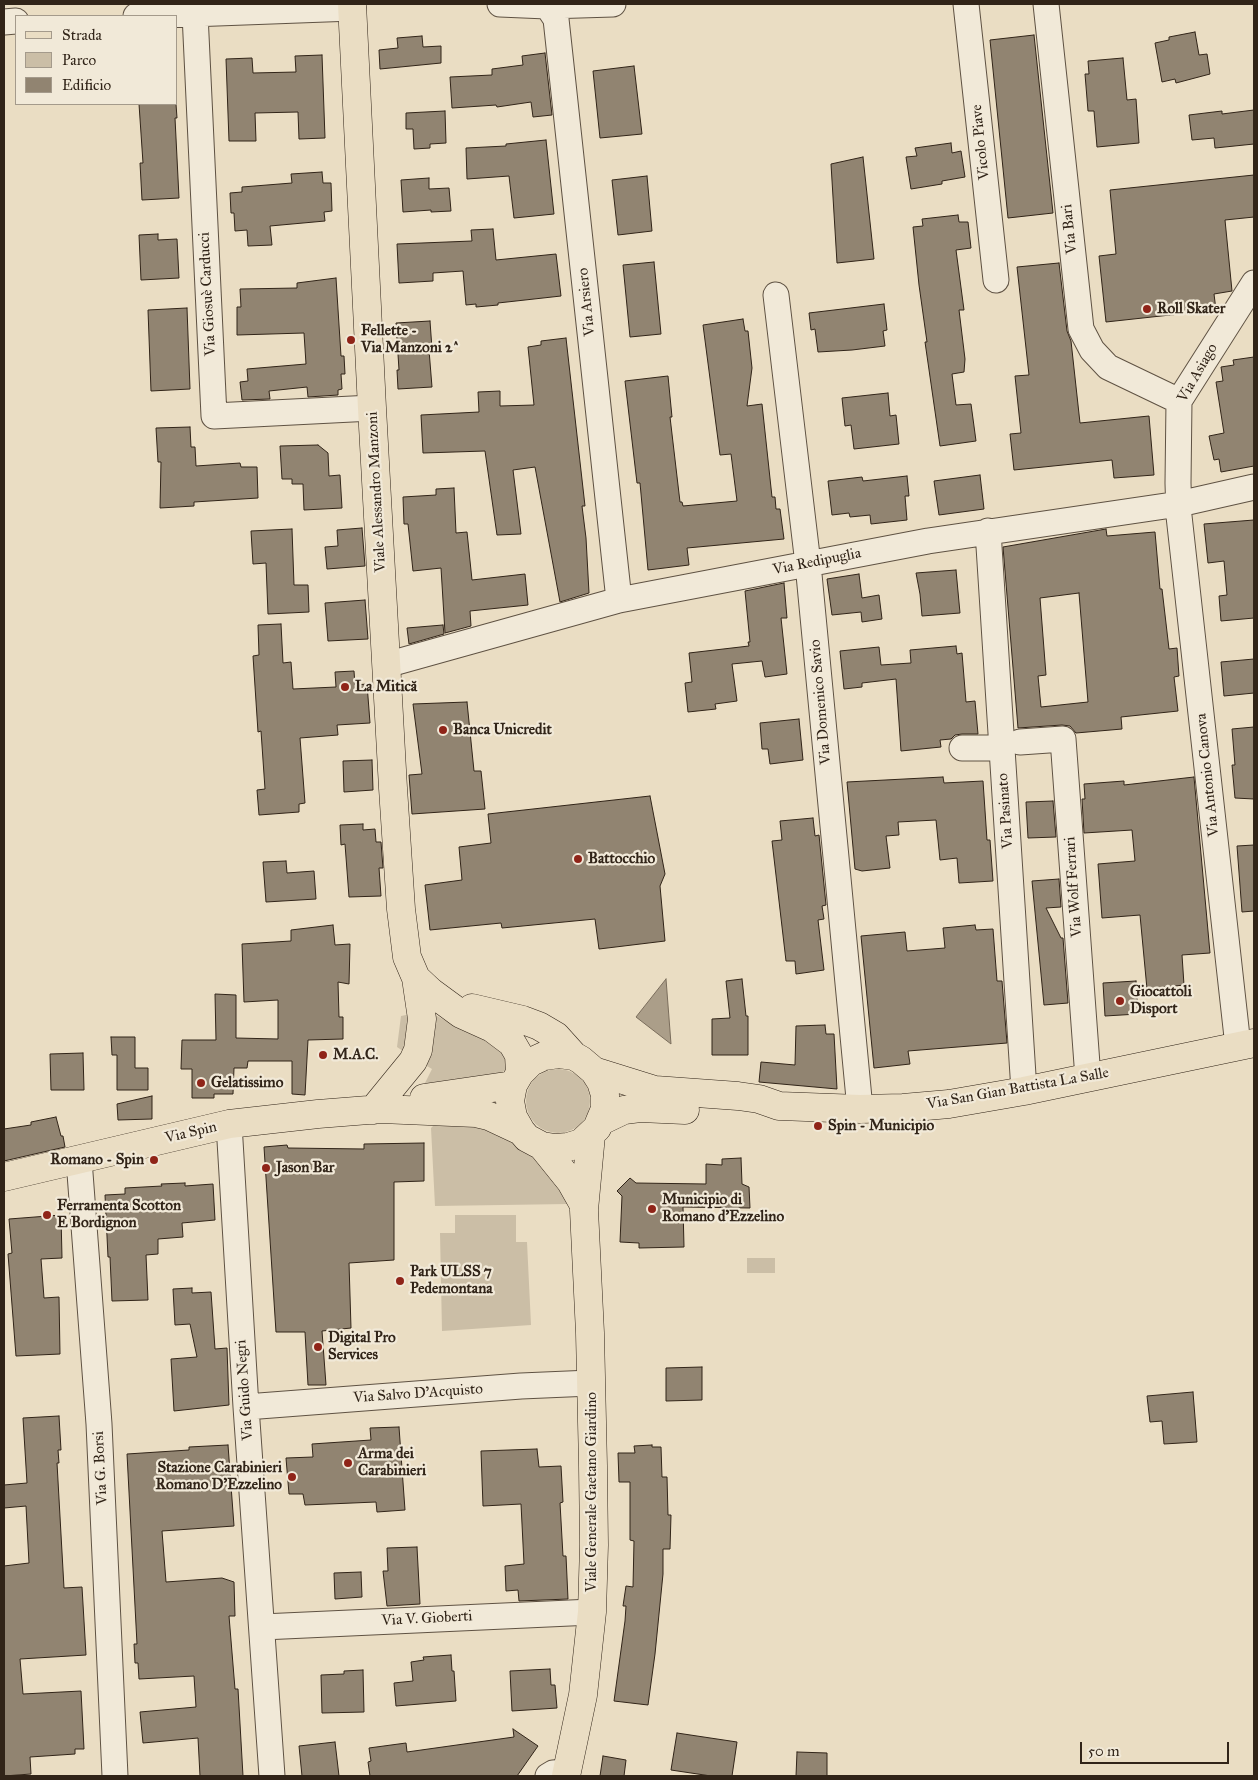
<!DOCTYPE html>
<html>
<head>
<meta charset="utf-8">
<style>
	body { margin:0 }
	#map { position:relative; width:1258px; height:1780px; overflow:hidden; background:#eaddc3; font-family:"IM FELL Great Primer",serif }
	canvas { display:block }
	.frame { position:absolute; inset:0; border:5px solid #312418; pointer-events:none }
	.legend { position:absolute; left:15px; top:15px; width:162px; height:90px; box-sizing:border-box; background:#f1e9d8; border:1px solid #a49a8b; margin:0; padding:6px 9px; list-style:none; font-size:15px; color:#312418 }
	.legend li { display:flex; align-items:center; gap:10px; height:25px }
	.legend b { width:25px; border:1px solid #a49a8b }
	.scale { position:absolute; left:1080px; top:1742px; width:149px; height:22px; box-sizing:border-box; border:2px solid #312418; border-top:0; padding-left:6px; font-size:15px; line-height:18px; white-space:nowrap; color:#312418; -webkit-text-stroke:4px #f1e9d8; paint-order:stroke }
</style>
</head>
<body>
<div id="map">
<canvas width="1258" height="1780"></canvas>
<div class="frame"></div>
<ul class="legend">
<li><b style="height:6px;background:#eaddc3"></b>Strada</li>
<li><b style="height:14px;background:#cbbea6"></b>Parco</li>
<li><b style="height:14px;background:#918471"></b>Edificio</li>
</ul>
<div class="scale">50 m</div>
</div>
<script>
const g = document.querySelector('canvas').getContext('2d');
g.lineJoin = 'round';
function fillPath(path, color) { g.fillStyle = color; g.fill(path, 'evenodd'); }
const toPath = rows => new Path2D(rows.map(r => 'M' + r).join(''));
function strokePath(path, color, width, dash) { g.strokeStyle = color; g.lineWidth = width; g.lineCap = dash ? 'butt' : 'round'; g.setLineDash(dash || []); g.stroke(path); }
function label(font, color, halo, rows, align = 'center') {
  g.font = font + ' "IM FELL Great Primer",serif'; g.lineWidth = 4.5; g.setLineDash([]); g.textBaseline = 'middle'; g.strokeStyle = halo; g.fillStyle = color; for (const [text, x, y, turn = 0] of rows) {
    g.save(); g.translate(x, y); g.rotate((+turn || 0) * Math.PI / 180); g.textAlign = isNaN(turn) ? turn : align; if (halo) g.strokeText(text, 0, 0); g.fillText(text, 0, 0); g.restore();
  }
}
fillPath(toPath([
	[430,1012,446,1021,477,1032,506,1052,508,1067,502,1073,423,1087,432,1069,422,1063],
	[406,1015,410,1016,406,1053,397,1047,401,1016],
	'526 1101a32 32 0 1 1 64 0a32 32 0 1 1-64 0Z',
	[440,1119,474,1122,513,1142,552,1172,568,1204,435,1206,431,1128],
	[455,1215,516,1215,516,1242,527,1242,531,1325,442,1331,440,1233,455,1233],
	[747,1258,775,1258,775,1273,747,1273]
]), '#cbbea6');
const water = toPath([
	[666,979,671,1044,636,1017,666,979]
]);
fillPath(water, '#ab9e89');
strokePath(water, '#7a6d5c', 1);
const building = toPath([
	[1195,32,1199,55,1207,54,1210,74,1176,83,1175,79,1162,82,1155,43,1169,40,1169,37,1195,32],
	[1034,35,1053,213,1008,218,990,40,1034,35],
	[422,36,423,47,441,46,441,63,380,69,379,50,398,48,397,38,422,36],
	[545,53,552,115,533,117,531,102,497,107,496,105,452,108,450,77,492,75,492,69,523,65,522,56,545,53],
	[322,55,325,138,299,139,298,112,255,113,256,141,229,141,226,59,252,58,253,73,296,72,295,56,322,55],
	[1123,58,1127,100,1136,99,1139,143,1097,147,1094,111,1088,111,1085,74,1089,74,1088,61,1123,58],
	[634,66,642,134,600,138,593,71,634,66],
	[139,104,176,104,177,118,175,118,179,198,142,200,140,163,143,163,139,104],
	[1254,110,1254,144,1215,148,1214,138,1192,140,1189,115,1222,111,1222,114,1254,110],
	[445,111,446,143,430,144,430,148,414,149,413,129,406,129,406,113,445,111],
	[546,140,554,214,514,218,509,176,467,179,466,148,506,146,506,144,546,140],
	[951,143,952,153,961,151,965,177,942,181,942,184,911,189,906,157,917,156,915,148,951,143],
	[863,157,874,259,837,263,831,164,863,157],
	[322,172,323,183,331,183,332,211,324,212,325,221,270,226,272,245,248,246,247,230,235,231,234,213,231,213,230,193,242,192,242,187,292,183,291,174,322,172],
	[1254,175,1254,217,1225,220,1232,291,1214,294,1216,310,1106,322,1099,256,1116,254,1110,190,1254,175],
	[647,176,652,231,618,235,612,180,647,176],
	[429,178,429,189,449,188,451,211,431,212,431,210,403,212,401,180,429,178],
	[958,215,959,222,968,222,971,248,956,250,964,310,959,310,965,359,964,372,952,374,956,405,971,404,976,441,940,446,925,342,927,342,919,285,913,227,923,226,922,219,958,215],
	[493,229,496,260,556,254,561,296,498,303,498,305,476,307,476,304,466,305,463,271,433,273,433,281,399,283,397,244,472,241,471,230,493,229],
	[158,234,158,240,177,239,179,278,141,280,139,235,158,234],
	[654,262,661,334,630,337,623,265,654,262],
	[1059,263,1067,331,1071,341,1080,423,1149,416,1154,475,1114,478,1112,460,1014,470,1010,434,1021,433,1015,376,1029,375,1017,267,1059,263],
	[336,278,341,356,344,356,345,374,341,374,342,389,338,390,338,395,308,397,307,387,269,391,270,399,242,400,240,382,248,381,247,369,306,364,304,333,237,335,237,307,241,307,240,289,297,288,297,283,336,278],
	[884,304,887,330,883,331,885,346,852,350,818,352,815,329,811,330,809,313,884,304],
	[187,308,190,389,151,391,148,310,187,308],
	[743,319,745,331,748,331,752,368,747,406,762,404,772,497,775,497,776,509,780,509,784,539,687,548,689,565,648,570,640,483,637,483,625,381,668,376,672,417,670,417,680,502,682,502,683,506,737,501,731,454,720,455,703,325,743,319],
	[430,321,432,349,429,350,432,387,398,389,397,370,399,370,396,323,430,321],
	[566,338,585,506,582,506,586,538,589,593,560,602,535,467,513,470,521,534,497,535,485,451,423,453,421,415,479,412,478,392,500,391,500,406,534,405,528,347,541,345,541,341,566,338],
	[1254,357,1254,466,1221,472,1219,459,1214,460,1209,436,1224,433,1216,382,1223,381,1221,367,1234,365,1233,360,1254,357],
	[888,393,890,416,896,415,899,444,854,449,851,425,845,426,842,398,888,393],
	[190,427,191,447,195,447,196,466,240,463,241,467,257,467,258,498,194,502,194,506,160,508,161,462,158,462,156,428,190,427],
	[318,445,328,453,329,476,340,475,342,508,304,510,303,484,292,484,292,479,282,479,280,446,318,445],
	[980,475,984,509,939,515,934,481,980,475],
	[907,476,909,496,905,496,907,520,871,524,870,515,850,517,849,513,832,515,828,481,862,477,863,481,907,476],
	[454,488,456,533,467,532,472,580,525,574,528,605,470,611,471,626,445,633,441,568,413,571,408,524,404,524,403,497,436,495,436,489,454,488],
	[1254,520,1254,618,1221,621,1219,596,1227,595,1224,561,1208,563,1204,524,1254,520],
	[362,528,365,566,327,569,325,547,338,546,337,530,362,528],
	[292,529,294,585,308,585,309,612,268,614,266,563,253,564,251,531,292,529],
	[1106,529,1107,536,1155,532,1160,589,1162,589,1169,649,1177,648,1179,676,1174,677,1178,711,1121,717,1122,729,1076,733,1070,726,1062,725,1018,728,1003,547,1106,529],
	[1079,593,1088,702,1041,707,1038,676,1046,675,1040,598,1079,593],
	[956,570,960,613,922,616,920,594,916,573,956,570],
	[859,574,862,598,879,595,882,619,862,622,861,612,832,615,827,579,859,574],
	[784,583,787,618,781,618,787,674,765,677,762,661,732,664,737,701,715,704,716,709,688,712,685,683,692,682,689,653,749,646,748,642,750,642,745,591,784,583],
	[365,600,368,639,328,641,325,603,365,600],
	[281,624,283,663,291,662,293,689,336,687,335,672,354,671,355,685,367,684,370,723,337,725,338,735,300,738,305,803,299,804,299,812,259,815,257,790,265,789,261,731,258,732,253,656,259,655,258,625,281,624],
	[443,625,444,634,409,644,407,628,443,625],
	[956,646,957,654,962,653,966,702,975,701,978,734,962,734,955,735,951,739,940,740,941,747,901,751,896,679,862,683,862,687,844,689,840,651,879,647,881,665,911,663,910,650,956,646],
	[1254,659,1254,693,1224,696,1221,662,1254,659],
	[467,702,474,771,481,771,485,809,412,814,409,775,422,774,413,704,467,702],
	[799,719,803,760,770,764,768,749,762,749,760,723,799,719],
	[1254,727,1254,799,1235,798,1232,765,1235,765,1232,729,1254,727],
	[372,760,373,790,344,792,343,761,372,760],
	[943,777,944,783,983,781,987,840,990,840,993,881,959,883,957,858,940,860,936,820,898,822,899,835,886,836,890,868,862,871,855,869,847,782,943,777],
	[1194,777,1210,953,1182,955,1184,985,1147,989,1140,915,1102,918,1098,864,1135,861,1132,830,1084,833,1082,799,1085,799,1084,784,1124,781,1124,785,1194,777],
	[650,796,665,874,660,886,665,941,599,949,595,919,502,928,501,923,430,930,425,885,462,880,459,847,491,843,488,814,650,796],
	[1053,801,1056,837,1028,838,1026,802,1053,801],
	[813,818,815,836,819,835,826,905,822,906,824,919,818,920,824,970,796,974,795,961,786,961,772,841,782,840,780,821,813,818],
	[363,824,363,830,375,829,376,842,381,842,383,868,379,868,381,896,349,897,345,844,341,845,340,825,363,824],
	[1254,845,1254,911,1242,912,1237,846,1254,845],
	[286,861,287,873,314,871,316,899,266,902,263,862,286,861],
	[1059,879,1061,907,1046,908,1061,938,1063,938,1068,1003,1044,1005,1032,881,1059,879],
	[333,925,335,945,350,944,349,984,338,982,339,1017,343,1017,343,1039,308,1040,305,1095,292,1094,292,1061,248,1061,247,1068,234,1068,233,1094,214,1094,214,1098,192,1098,192,1069,181,1069,182,1040,216,1040,215,994,236,995,236,1038,278,1039,278,1000,244,1002,242,944,291,941,291,930,333,925],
	[975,925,976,930,993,929,997,981,1002,981,1007,1043,908,1051,910,1064,874,1068,861,936,905,932,907,951,945,948,943,928,975,925],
	[742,979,746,1016,748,1016,748,1055,712,1055,712,1019,730,1018,726,981,742,979],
	[1136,981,1138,1014,1105,1016,1103,983,1136,981],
	[825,1025,826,1034,834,1034,837,1089,759,1082,761,1062,795,1065,796,1026,825,1025],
	[111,1037,135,1037,135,1068,148,1068,148,1090,117,1090,117,1055,112,1055,111,1037],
	[83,1053,84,1090,51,1090,50,1054,83,1053],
	[152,1096,152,1119,118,1120,117,1104,152,1096],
	[56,1117,61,1136,63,1136,65,1147,4,1161,4,1129,31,1125,31,1122,56,1117],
	[424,1143,424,1181,394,1182,394,1260,349,1263,351,1328,322,1331,326,1385,308,1385,305,1332,276,1332,264,1147,287,1145,288,1148,364,1149,364,1144,424,1143],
	[741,1158,742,1184,749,1187,750,1208,683,1207,684,1247,639,1248,639,1243,620,1242,622,1196,617,1191,630,1178,636,1183,706,1184,706,1164,722,1165,722,1159,741,1158],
	[185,1183,185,1186,213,1184,215,1220,182,1223,183,1237,158,1239,158,1254,146,1255,148,1300,112,1301,110,1257,108,1257,105,1195,125,1194,125,1188,162,1186,161,1184,185,1183],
	[61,1215,62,1258,41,1259,44,1298,59,1297,60,1354,16,1356,8,1254,12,1253,9,1219,61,1215],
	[192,1288,192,1293,211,1292,215,1349,227,1348,229,1405,174,1411,171,1359,197,1357,190,1324,175,1325,173,1289,192,1288],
	[702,1367,702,1400,666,1401,666,1368,702,1367],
	[1193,1392,1197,1442,1164,1444,1162,1421,1150,1422,1147,1396,1193,1392],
	[59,1416,61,1450,58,1450,59,1463,57,1463,64,1588,82,1587,86,1655,20,1659,23,1694,81,1691,84,1749,75,1749,75,1754,30,1757,31,1774,4,1776,4,1566,29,1563,26,1506,4,1508,4,1485,27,1483,23,1418,59,1416],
	[399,1427,405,1510,377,1512,376,1502,305,1505,303,1494,289,1494,286,1458,313,1457,312,1444,371,1440,370,1428,399,1427],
	[228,1445,234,1526,162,1531,166,1582,222,1578,234,1582,235,1616,229,1616,235,1689,238,1689,243,1776,200,1776,198,1738,143,1743,140,1712,196,1707,194,1676,139,1679,138,1663,135,1663,134,1644,137,1644,127,1454,189,1450,189,1447,228,1445],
	[652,1445,652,1447,661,1447,662,1477,667,1477,668,1515,671,1515,670,1549,663,1549,663,1574,655,1654,648,1705,614,1701,625,1621,626,1606,623,1606,626,1586,633,1587,634,1541,630,1540,630,1482,619,1482,618,1453,635,1453,634,1446,652,1445],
	[537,1449,539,1467,561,1466,563,1502,560,1503,563,1556,566,1556,568,1599,519,1601,518,1590,506,1591,505,1566,524,1564,521,1504,483,1506,481,1451,537,1449],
	[417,1547,420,1604,387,1606,383,1571,388,1571,387,1548,417,1547],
	[361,1572,362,1597,335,1599,334,1573,361,1572],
	[451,1655,452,1671,454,1671,456,1701,396,1706,394,1683,413,1681,411,1662,424,1660,423,1657,451,1655],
	[550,1669,551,1685,555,1685,557,1708,512,1711,510,1671,550,1669],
	[363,1670,364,1712,322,1713,321,1675,344,1674,344,1671,363,1670],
	[513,1729,538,1746,517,1776,370,1776,368,1762,371,1761,369,1748,406,1743,407,1752,514,1737,513,1729],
	[677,1733,737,1742,732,1776,711,1776,671,1770,677,1733],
	[335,1742,339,1776,302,1776,299,1746,335,1742],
	[797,1752,827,1753,827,1776,796,1776,797,1752],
	[603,1756,626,1760,624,1776,600,1776,603,1756]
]);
fillPath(building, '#918471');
strokePath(building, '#312418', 1);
const minor = toPath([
	[500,4,547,6,613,4],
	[546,4,556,19,619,600],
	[966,4,996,280],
	[1046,4,1081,329,1092,350,1108,367,1179,401],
	[195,14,214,416,372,408],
	[136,16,353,8],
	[4,22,16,21],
	[776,295,808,564,860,1109],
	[988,531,1024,1091],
	[386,665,619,600,928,541,1179,504,1254,487],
	[1020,742,1063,739,1088,1078],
	[962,748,1002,748],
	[1238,1046,1179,516,1178,483,1179,401,1254,283],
	[229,1124,246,1407,272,1776],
	[79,1160,99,1424,115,1776],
	[246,1407,521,1386,591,1383],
	[262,1627,592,1612],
	[548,1776,553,1773,566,1772]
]);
const major = toPath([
	[352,4,372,408,393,788,401,909,407,957,416,978,431,992,461,1014,492,1028,512,1043,519,1055,520,1073,513,1085,510,1101,513,1117,521,1131,527,1138,542,1146,555,1148,568,1147,581,1143,597,1128,605,1109,605,1095,601,1082,594,1071,581,1060,574,1056,559,1054,544,1056,531,1062,520,1073],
	[472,1008,523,1020,539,1026,556,1036,574,1056],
	[594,1071,655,1090,738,1096,759,1099,779,1106,860,1109,903,1108,949,1104,1024,1091,1254,1043],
	[424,1098,513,1085],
	[373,1110,413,1061,418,1050,422,1019,416,978],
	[601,1121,624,1110,640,1108,685,1110],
	[542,1146,571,1182,584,1205],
	[4,1177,229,1124,318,1114,381,1109,476,1113,489,1116,521,1131],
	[566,1776,583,1695,592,1612,594,1545,593,1466,590,1333,584,1210,591,1135]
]);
strokePath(minor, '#5f5243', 27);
strokePath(major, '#312418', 29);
strokePath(minor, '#f1e9d8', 25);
strokePath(major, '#eaddc3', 28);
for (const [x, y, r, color] of [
	[1147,309,5,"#8f2418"],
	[351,340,5,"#8f2418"],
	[345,687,5,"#8f2418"],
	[443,730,5,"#8f2418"],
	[578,859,5,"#8f2418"],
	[1120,1001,5,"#8f2418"],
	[323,1055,5,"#8f2418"],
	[201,1083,5,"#8f2418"],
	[818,1126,5,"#8f2418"],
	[154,1160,5,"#8f2418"],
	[266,1168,5,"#8f2418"],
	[652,1209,5,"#8f2418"],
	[47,1215,5,"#8f2418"],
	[400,1281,5,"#8f2418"],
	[318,1347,5,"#8f2418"],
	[348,1463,5,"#8f2418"],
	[292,1477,5,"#8f2418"]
]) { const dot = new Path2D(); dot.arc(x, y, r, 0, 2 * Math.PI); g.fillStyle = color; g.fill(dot); strokePath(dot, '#f1e9d8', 2); }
label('15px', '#312418', '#f1e9d8', [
	["Vicolo Piave",981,142,-96],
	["Via Bari",1070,229,-96],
	["Via Giosuè Carducci",208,294,-93],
	["Via Arsiero",587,302,-96],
	["Via Asiago",1198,373,-60],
	["Viale Alessandro Manzoni",377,492,-93],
	["Via Redipuglia",817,562,-11],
	["Via Domenico Savio",821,702,-95],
	["Via Antonio Canova",1208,775,-96],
	["Via Pasinato",1006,811,-94],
	["Via Wolf Ferrari",1074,887,-94],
	["Via San Gian Battista La Salle",1018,1089,-10],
	["Via Spin",191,1133,-13],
	["Via Guido Negri",245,1390,-94],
	["Via Salvo D'Acquisto",418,1394,-4],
	["Via G. Borsi",101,1468,-93],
	["Viale Generale Gaetano Giardino",592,1492,-90],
	["Via V. Gioberti",427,1619,-3]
]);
label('bold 15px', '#312418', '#f1e9d8', [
	["Roll Skater",1157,309],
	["Fellette -",361,331],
	["Via Manzoni 2^",361,348],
	["La Mitică",355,687],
	["Banca Unicredit",453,730],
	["Battocchio",588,859],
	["Giocattoli",1130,992],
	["Disport",1130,1009],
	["M.A.C.",333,1055],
	["Gelatissimo",211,1083],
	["Spin - Municipio",828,1126],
	["Romano - Spin",144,1160,"right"],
	["Jason Bar",276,1168],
	["Municipio di",662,1200],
	["Romano d'Ezzelino",662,1217],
	["Ferramenta Scotton",57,1206],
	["E Bordignon",57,1223],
	["Park ULSS 7",410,1272],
	["Pedemontana",410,1289],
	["Digital Pro",328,1338],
	["Services",328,1355],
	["Arma dei",358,1454],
	["Carabinieri",358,1471],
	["Stazione Carabinieri",282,1468,"right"],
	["Romano D'Ezzelino",282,1485,"right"]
], 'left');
</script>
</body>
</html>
